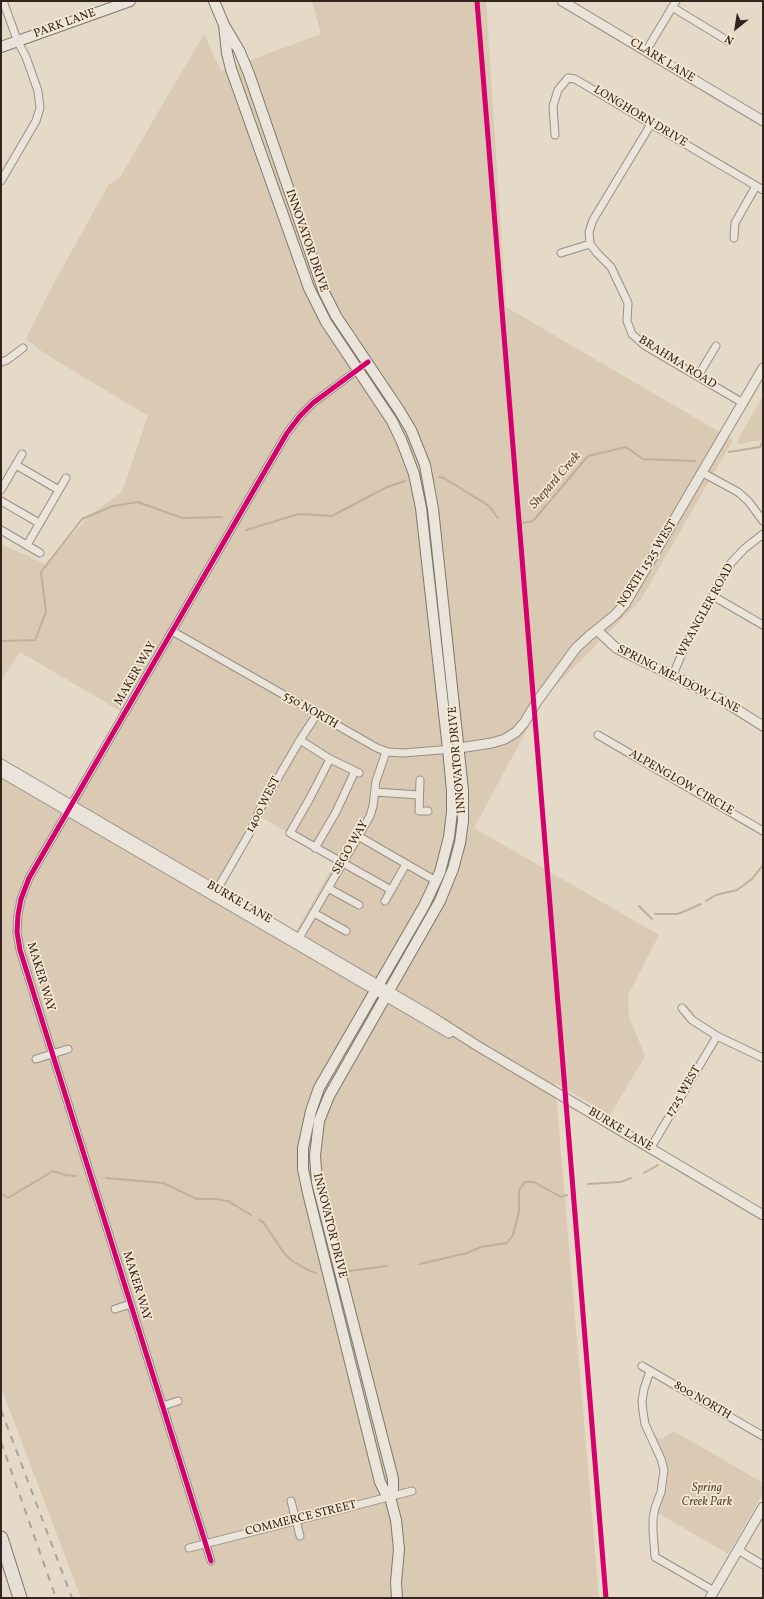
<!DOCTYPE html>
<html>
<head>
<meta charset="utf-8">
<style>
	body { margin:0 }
	#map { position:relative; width:764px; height:1599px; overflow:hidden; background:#e5d9c8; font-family:Vollkorn,serif }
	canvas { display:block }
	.frame { position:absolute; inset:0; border:2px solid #33241d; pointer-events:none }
	.north { position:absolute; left:716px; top:8px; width:40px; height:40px; -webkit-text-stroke:3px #f6e8d3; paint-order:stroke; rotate:210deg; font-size:11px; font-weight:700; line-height:16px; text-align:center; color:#33241d }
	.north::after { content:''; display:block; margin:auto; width:14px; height:18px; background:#33241d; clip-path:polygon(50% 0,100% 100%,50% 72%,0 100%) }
</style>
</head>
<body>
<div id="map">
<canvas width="764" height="1599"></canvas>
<div class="frame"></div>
<div class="north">N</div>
</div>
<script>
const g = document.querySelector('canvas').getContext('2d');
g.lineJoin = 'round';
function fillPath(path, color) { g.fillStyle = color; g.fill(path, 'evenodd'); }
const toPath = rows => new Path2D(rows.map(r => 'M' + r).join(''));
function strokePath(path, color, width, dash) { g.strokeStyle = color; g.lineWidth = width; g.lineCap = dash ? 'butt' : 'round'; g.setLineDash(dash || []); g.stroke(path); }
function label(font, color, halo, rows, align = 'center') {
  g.font = font + ' Vollkorn,serif'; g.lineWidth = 3.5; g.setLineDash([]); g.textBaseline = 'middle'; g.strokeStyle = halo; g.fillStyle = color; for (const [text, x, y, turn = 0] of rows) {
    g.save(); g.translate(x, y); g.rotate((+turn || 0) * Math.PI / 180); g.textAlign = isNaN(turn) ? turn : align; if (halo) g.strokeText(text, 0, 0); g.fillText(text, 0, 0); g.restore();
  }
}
fillPath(toPath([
	[312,1,486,1,506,307,733,440,640,601,545,696,474,828,659,935,628,995,629,1017,645,1056,609,1117,588,1102,555,1083,599,1598,81,1598,1,1387,1,760,73,801,122,712,20,652,1,681,1,544,45,564,91,514,122,492,148,416,44,353,26,339,53,285,109,184,119,179,204,34,221,71,321,34],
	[258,815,336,861,296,931,218,886],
	[763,396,763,439,761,441,752,441,742,444,737,444,737,441],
	[674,1431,763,1483,763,1494,728,1554,658,1513,666,1489,668,1471,666,1459,655,1437,662,1439]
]), '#dac9b3');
strokePath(toPath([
	[729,452,760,447,763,441],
	[439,477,444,478,489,506,498,518],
	[523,523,533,521,588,456,626,447,643,459,695,461],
	[246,530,299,514,332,516,387,487,405,481],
	[1,641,35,640,46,612,41,572,82,519,113,506,138,502,182,518,222,517],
	[706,901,716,895,737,890,752,879,763,865],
	[639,906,652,919],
	[655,914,678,914,701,904],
	[644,1173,658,1165],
	[106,1178,163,1183,197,1199,216,1199,228,1201,251,1215],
	[588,1184,621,1182,631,1178],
	[1,1194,8,1198,53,1171,66,1175,76,1176],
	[259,1220,263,1222,284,1253,291,1260,310,1271,316,1273],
	[420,1264,467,1253,481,1247,507,1243,513,1235,519,1212,519,1190,525,1182,534,1182,561,1197,567,1195],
	[348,1271,387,1266]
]), '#c0af9a', 2);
const minor = toPath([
	[672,7,728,41],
	[646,51,676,1],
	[651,124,593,220,589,232,590,244,597,253,611,267,628,303,627,321,632,334,644,345,743,403],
	[555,135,553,106,558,90,568,78,575,79,763,190],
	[1,181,36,121,40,108,38,91,26,57,18,42,3,1],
	[734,238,735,223,756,186],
	[561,253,590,244],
	[1,362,7,360,23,348],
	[698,376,716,346],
	[16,465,59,490],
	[703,473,738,492,749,502,763,521],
	[1,490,22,454],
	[1,501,39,523],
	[1,530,40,553],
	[27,545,66,478],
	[713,596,763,625],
	[172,631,377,748,388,752,403,753,453,749],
	[673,675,685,646,731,563,744,549,763,534],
	[598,735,763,831],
	[300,740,330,759,359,773],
	[330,759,310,798,290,833,391,890],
	[420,780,419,811,428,811],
	[375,792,419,795],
	[358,836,436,881],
	[315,848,336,812,355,771],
	[328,888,359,905],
	[214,895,249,834,261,807,300,740,317,714],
	[385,901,406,864],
	[314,913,346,931],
	[299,938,370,816,373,806,376,781,386,752],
	[682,1008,692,1020,717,1036,763,1058],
	[36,1059,68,1049],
	[650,1149,717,1036],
	[115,1309,131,1304],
	[642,1366,763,1436],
	[650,1371,644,1389,642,1401,643,1412,645,1424,661,1459,664,1470,661,1492,655,1508,653,1519,653,1531,655,1557,714,1591],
	[163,1406,178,1401],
	[291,1501,300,1536],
	[189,1548,412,1491],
	[738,1550,763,1565],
	[211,1561,20,950,17,932,18,915,21,899,29,878,287,433,300,416,313,403,368,362]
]);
const tertiary = toPath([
	[562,1,763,121],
	[597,630,616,648,720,699,763,726],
	[459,748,492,743,505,739,516,732,524,723,538,700,576,648,589,636,615,615,625,604,763,368],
	[1,764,434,1018,476,1045,763,1215],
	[1,772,449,1033],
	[710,1598,763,1507]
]);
const secondary = toPath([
	[214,1,224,25,239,50,249,74,324,292,336,316,399,410,411,430,425,465,433,509,463,790,463,821,460,843,453,869,440,901,329,1096,319,1121,315,1156,317,1182,393,1479,393,1489,390,1497],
	[224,25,227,53,231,69,309,288,326,322,392,421,402,442,414,474,421,508,448,749,452,791,452,812,449,837,440,872,424,906,319,1088,311,1111,303,1148,303,1169,308,1193,380,1482,385,1492,390,1497,396,1520,399,1549,396,1582,397,1598],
	[1,47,130,1]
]);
const motorway = toPath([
	[1,1538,20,1598]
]);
strokePath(minor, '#988f85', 9);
strokePath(tertiary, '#988f85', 11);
strokePath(secondary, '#7f776e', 12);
strokePath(motorway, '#7f776e', 15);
strokePath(minor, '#eae4db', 7);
strokePath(tertiary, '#eae4db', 9);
strokePath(secondary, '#eae4db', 10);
strokePath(motorway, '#e6dfd6', 13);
strokePath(toPath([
	[1,1410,72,1598],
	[1,1442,56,1598]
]), '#a9a39c', 2, [7, 7]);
strokePath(toPath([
	[477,1,606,1598],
	[211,1561,20,950,17,932,18,915,21,899,29,878,287,433,300,416,313,403,368,362]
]), '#d6006c', 5);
label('12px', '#33241d', '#f6e8d3', [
	["PARK LANE",65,24,-20],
	["CLARK LANE",662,61,31],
	["LONGHORN DRIVE",640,117,31],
	["INNOVATOR DRIVE",306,241,71],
	["BRAHMA ROAD",677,363,32],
	["NORTH 1525 WEST",648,564,-58],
	["WRANGLER ROAD",706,611,-61],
	["MAKER WAY",136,674,-60],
	["SPRING MEADOW LANE",678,680,27],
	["550 NORTH",310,711,30],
	["INNOVATOR DRIVE",458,760,-95],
	["ALPENGLOW CIRCLE",681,783,30],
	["1400 WEST",264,805,-63],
	["SEGO WAY",351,848,-60],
	["BURKE LANE",239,903,30],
	["MAKER WAY",40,977,73],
	["1725 WEST",684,1092,-59],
	["BURKE LANE",620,1130,31],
	["INNOVATOR DRIVE",329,1226,76],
	["MAKER WAY",136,1286,73],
	["800 NORTH",702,1401,30],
	["COMMERCE STREET",301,1519,-14]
]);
label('italic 12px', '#5a4a3e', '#f6e8d3', [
	["Spring",707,1489],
	["Creek Park",707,1503]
]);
label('italic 13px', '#5f4e42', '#f6e8d3', [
	["Shepard Creek",556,481,-49]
]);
</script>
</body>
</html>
